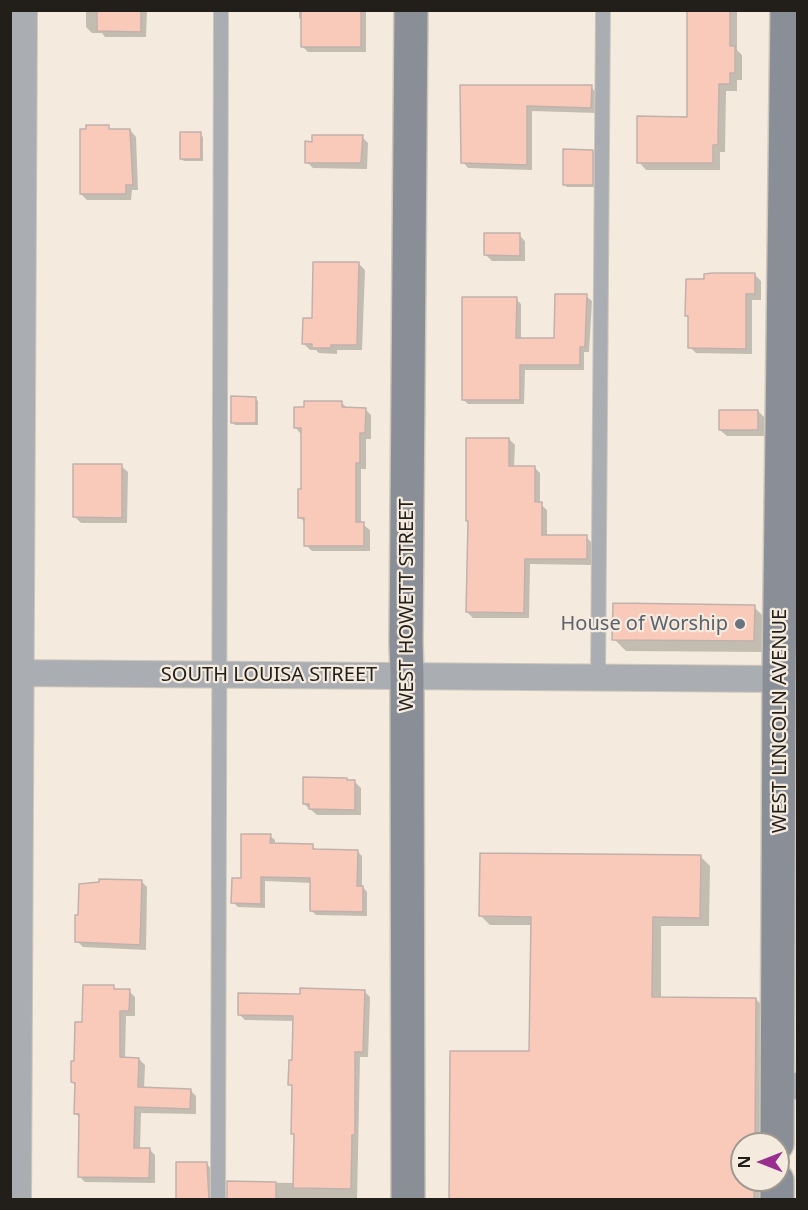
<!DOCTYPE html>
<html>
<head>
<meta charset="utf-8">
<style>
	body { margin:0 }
	#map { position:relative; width:808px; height:1210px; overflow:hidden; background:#f4ebde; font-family:"Noto Sans",sans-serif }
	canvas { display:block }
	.frame { position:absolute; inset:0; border:12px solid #221e1a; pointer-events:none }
	.north { position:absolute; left:730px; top:1132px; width:60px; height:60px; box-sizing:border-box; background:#f4ebde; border:2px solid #a09990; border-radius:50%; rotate:270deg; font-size:16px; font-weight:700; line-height:24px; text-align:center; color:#221e1a }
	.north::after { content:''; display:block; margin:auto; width:21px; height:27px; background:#992e8f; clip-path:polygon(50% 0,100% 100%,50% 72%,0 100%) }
</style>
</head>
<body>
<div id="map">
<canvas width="808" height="1210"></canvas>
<div class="frame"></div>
<div class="north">N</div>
</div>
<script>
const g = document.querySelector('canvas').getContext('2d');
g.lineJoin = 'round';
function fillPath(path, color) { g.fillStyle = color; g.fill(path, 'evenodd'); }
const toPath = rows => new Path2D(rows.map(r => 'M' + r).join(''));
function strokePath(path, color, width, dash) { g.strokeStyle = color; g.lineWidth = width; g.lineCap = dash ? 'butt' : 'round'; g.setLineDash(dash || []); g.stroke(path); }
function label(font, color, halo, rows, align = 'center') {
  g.font = font + ' "Noto Sans",sans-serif'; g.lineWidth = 4.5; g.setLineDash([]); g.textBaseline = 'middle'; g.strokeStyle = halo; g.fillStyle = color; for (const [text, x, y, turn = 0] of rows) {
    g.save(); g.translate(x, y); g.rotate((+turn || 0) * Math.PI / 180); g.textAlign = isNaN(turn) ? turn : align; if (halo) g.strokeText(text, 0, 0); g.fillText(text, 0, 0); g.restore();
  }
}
fillPath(toPath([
	[86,10,147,10,146,37,105,37,102,33,92,33,86,27],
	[299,10,366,10,366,52,308,52,302,46,302,21,299,18],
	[690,10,742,10,737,12,737,50,742,55,742,80,737,80,737,91,726,91,725,152,720,152,720,170,646,170,639,162,689,118],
	[461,87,591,87,597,93,597,113,532,111,532,170,468,168,463,162],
	[108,127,111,130,130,130,136,137,138,190,132,190,131,200,87,200,81,194],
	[200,134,203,137,203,161,184,161,181,159],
	[362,137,368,143,367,169,313,168,307,162],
	[592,151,595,154,595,187,567,187,564,184],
	[519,235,525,241,525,261,492,261,486,255],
	[359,264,365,270,362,350,337,350,337,354,319,353,316,350,310,350,304,344,313,320],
	[755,275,761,281,761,300,752,300,752,354,696,353,690,347,690,318,687,315,706,280],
	[586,296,592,301,589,352,584,352,584,370,525,370,524,404,468,404,463,399,516,299,521,304,521,339,556,339],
	[255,398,258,401,258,425,235,425,232,422],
	[341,402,348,409,365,409,371,415,371,439,366,439,366,469,361,469,361,523,370,530,370,551,312,551,306,545,306,523,299,517,302,491,301,434,295,427],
	[758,411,764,417,764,436,727,436,720,430],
	[509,439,515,445,514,467,534,467,540,473,540,504,547,510,547,536,586,537,592,543,592,565,530,564,529,618,473,618,467,612],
	[121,466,128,472,127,523,81,523,75,517],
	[754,607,766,619,766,652,626,651,614,639],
	[349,782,355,782,361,788,361,815,317,815,304,804],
	[270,836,275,840,275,845,312,846,317,850,357,851,362,856,362,886,367,892,367,916,316,915,311,910,312,883,265,881,265,908,238,907,233,902,243,880],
	[700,856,710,866,709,926,661,926,661,998,756,999,765,1009,764,1144,742,1144,742,1180,763,1180,763,1200,450,1200,530,1053,532,925,490,925,480,915],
	[141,881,147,887,146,950,83,947,77,941],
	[113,987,117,991,129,991,135,997,135,1016,126,1016,125,1059,139,1059,145,1065,144,1089,190,1090,196,1096,196,1114,141,1113,140,1149,149,1149,155,1155,155,1183,85,1182,79,1176,81,1119,75,1113,76,1086,72,1082,76,1023,83,1023],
	[364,991,370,997,368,1057,360,1057,357,1200,228,1200,228,1182,294,1183,295,1136,292,1133,294,1088,290,1084,294,1062,294,1021,245,1020,239,1014,301,996],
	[207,1164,211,1169,213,1200,177,1200]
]), '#0003');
const building = toPath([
	[97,10,141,10,141,32,97,31,97,10],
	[301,10,361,10,361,47,301,47,301,10],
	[687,10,730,10,730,46,735,46,735,73,730,73,730,84,719,84,718,145,713,145,713,163,637,163,637,116,687,117,687,10],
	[460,85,592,85,591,108,527,106,527,165,461,163,460,85],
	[86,125,109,125,109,129,130,129,133,185,126,185,126,194,80,194,80,129,86,129,86,125],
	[180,132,201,132,201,159,180,159,180,132],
	[312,135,363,135,361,163,305,163,305,141,312,142,312,135],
	[563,149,593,150,593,185,563,185,563,149],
	[484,233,520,233,520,256,484,255,484,233],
	[313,262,359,262,357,345,331,345,331,348,312,348,312,344,302,344,303,318,312,318,313,262],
	[713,273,755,273,755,294,746,294,746,349,688,348,688,316,685,316,686,279,704,279,704,274,713,273],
	[555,294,587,294,585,347,580,347,580,365,520,365,520,400,462,400,462,297,517,297,516,338,554,338,555,294],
	[231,396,256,397,256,423,231,423,231,396],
	[304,401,342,401,342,407,366,408,365,433,360,433,360,463,356,463,356,522,364,522,364,546,304,546,304,518,298,518,298,489,301,489,301,428,294,428,294,407,304,407,304,401],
	[719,410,758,410,758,430,719,430,719,410],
	[466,438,509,438,509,466,535,466,535,502,542,502,542,535,587,535,587,559,525,559,524,613,466,612,468,521,466,521,466,438],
	[73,464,122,464,122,518,73,517,73,464],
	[613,603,755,605,754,641,612,640,613,603],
	[303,777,347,778,347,780,355,780,355,810,309,809,309,804,303,804,303,777],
	[241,834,271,834,270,843,313,844,313,849,358,850,357,886,363,886,363,912,310,911,310,878,261,877,261,904,231,903,232,878,241,878,241,834],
	[480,853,701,855,700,918,653,917,652,997,756,998,755,1144,742,1144,742,1180,754,1180,754,1200,449,1200,450,1051,529,1051,531,917,479,916,480,853],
	[99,879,142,880,140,945,75,942,75,915,78,915,79,884,99,882,99,879],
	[83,985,114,985,114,989,130,989,129,1011,120,1011,120,1057,139,1058,138,1087,191,1089,190,1109,135,1107,134,1148,150,1148,149,1178,78,1177,79,1114,74,1114,75,1083,71,1082,71,1061,74,1061,75,1022,82,1022,83,985],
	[300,988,365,990,363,1052,355,1052,355,1135,352,1135,351,1189,293,1188,294,1134,291,1134,292,1085,288,1085,289,1060,292,1060,293,1016,238,1015,238,993,300,994,300,988],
	[176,1162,207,1162,209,1200,176,1200,176,1162],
	[227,1181,276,1182,276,1200,227,1200,227,1181]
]);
fillPath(building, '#f9c9ba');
strokePath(building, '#c1b1ac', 1.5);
const service = toPath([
	[598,678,603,10],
	[218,1200,221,10]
]);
const minor = toPath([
	[10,673,779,679],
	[776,1086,798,1086],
	[18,1200,24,10]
]);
const secondary = toPath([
	[777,1144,779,679,787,10],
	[777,1180,777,1200],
	[408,1200,407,676,406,642,411,10]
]);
strokePath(service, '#cec6bb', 16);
strokePath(minor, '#cec6bb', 28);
strokePath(secondary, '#cec6bb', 36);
strokePath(service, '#aaaeb3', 14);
strokePath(minor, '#aaaeb3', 26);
strokePath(secondary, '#8a8f97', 33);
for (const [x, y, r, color] of [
	[740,624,6,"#6b7280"]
]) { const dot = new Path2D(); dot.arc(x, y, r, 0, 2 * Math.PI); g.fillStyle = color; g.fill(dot); strokePath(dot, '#f4ebde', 2); }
label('20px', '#221e1a', '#f4ebde', [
	["WEST HOWETT STREET",407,605,-90],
	["SOUTH LOUISA STREET",269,675],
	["WEST LINCOLN AVENUE",780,721,-90]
]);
label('20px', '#5b616d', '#f4ebde', [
	["House of Worship",728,624]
], 'right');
</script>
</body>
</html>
